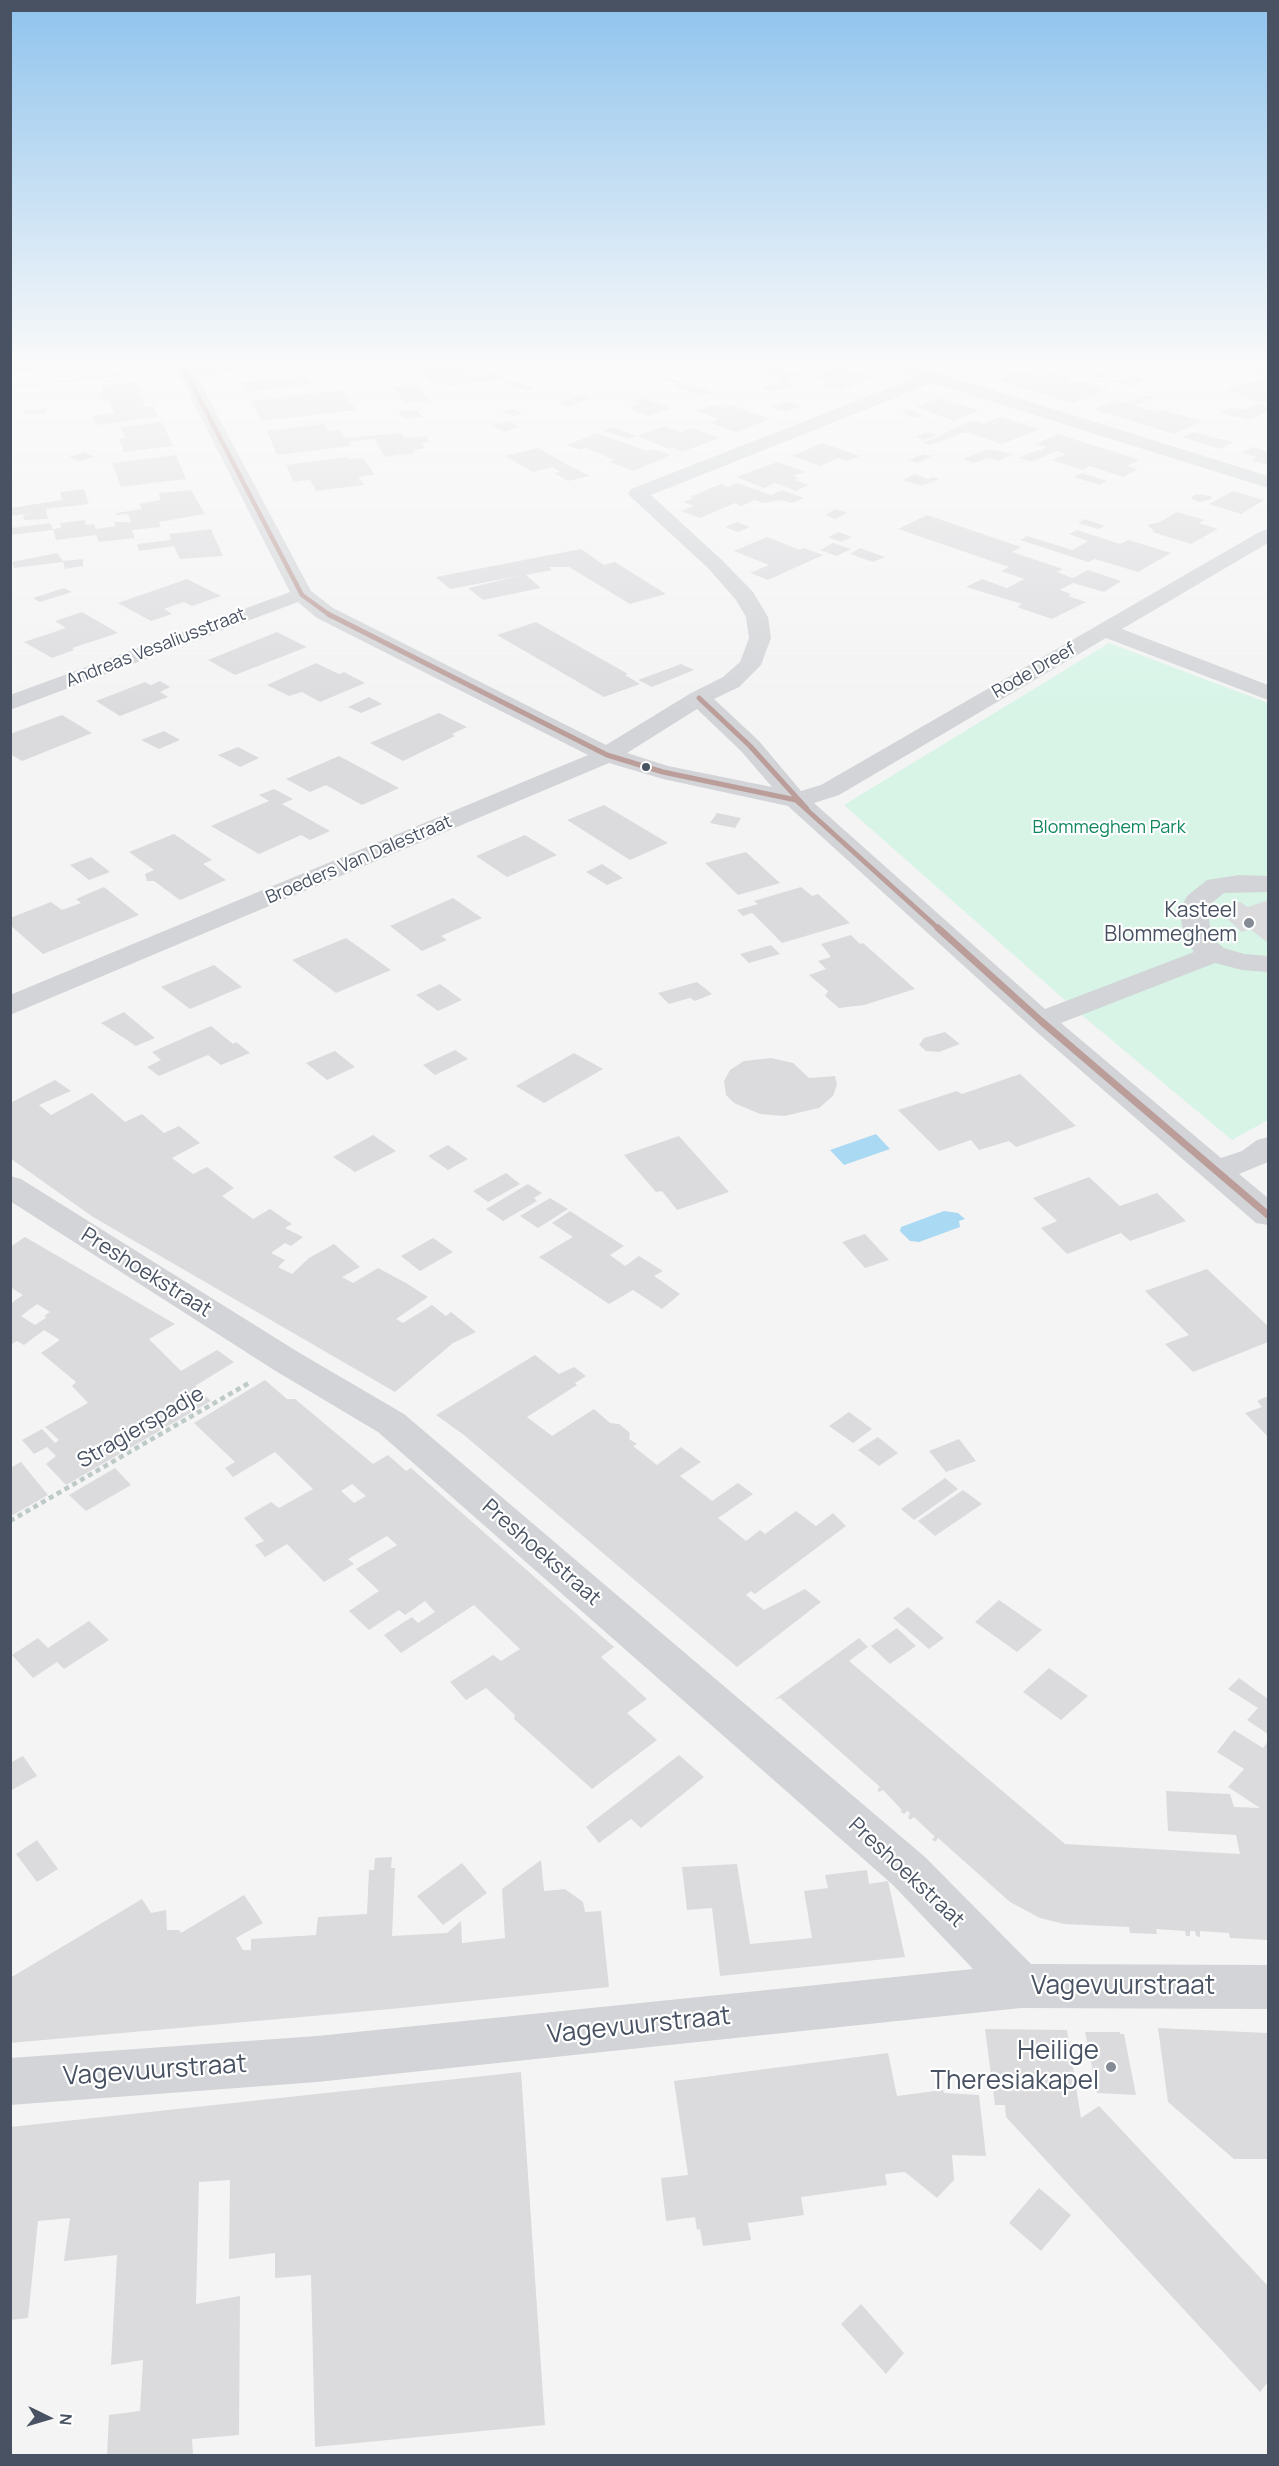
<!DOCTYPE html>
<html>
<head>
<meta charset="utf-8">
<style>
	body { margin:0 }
	#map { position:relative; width:1279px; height:2466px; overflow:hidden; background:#f4f4f4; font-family:Manrope,sans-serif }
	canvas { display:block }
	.frame { position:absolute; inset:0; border:12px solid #485262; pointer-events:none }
	.north { position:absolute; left:18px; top:2388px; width:60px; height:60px; -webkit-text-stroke:4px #fff; paint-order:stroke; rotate:95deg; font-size:16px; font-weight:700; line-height:24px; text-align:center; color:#485262 }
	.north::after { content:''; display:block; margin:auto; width:21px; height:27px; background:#485262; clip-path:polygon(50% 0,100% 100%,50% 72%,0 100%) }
</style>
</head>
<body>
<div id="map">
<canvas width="1279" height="2466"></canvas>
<div class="frame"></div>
<div class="north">N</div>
</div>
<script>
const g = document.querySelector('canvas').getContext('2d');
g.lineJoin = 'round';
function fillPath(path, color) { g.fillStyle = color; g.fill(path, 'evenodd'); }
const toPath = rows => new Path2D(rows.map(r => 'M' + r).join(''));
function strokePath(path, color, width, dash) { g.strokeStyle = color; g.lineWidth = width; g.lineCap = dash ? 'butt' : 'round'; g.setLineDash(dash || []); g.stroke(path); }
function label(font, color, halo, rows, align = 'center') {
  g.font = font + ' Manrope,sans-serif'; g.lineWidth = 4.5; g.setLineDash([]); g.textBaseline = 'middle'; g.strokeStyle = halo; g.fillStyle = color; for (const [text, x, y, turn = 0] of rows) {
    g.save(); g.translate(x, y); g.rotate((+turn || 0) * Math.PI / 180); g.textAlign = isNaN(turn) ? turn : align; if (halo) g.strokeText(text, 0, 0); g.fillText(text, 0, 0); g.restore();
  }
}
fillPath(toPath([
	[1109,643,1268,703,1268,1120,1232,1140,1084,1017,844,805]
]), '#d7f4e7');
fillPath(toPath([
	[876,1134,890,1149,844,1165,830,1150],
	[944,1211,958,1213,965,1219,959,1221,960,1227,919,1242,910,1241,900,1231,901,1227]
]), '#aad9f4');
fillPath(toPath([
	[10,367,34,367,35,370,10,373],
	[424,367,464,367,472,376,496,374,507,378,446,387,443,382,431,384,419,368],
	[767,367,785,367,781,369,800,375,784,381,769,376,774,374,761,370],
	[842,367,856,372,874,378,840,391,822,385,829,383,814,378,821,375,820,372],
	[954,367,994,367,994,368,976,375],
	[1078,367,1111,375,1102,378,1084,373,1066,380,1077,383,1081,381,1108,390,1073,403,999,381,1012,373,1019,375,1026,372,1042,377,1053,373,1065,376,1078,371,1074,369],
	[1245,367,1268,367,1268,400,1260,403,1225,389,1265,378,1241,369],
	[307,375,313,384,245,392,240,382],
	[1132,375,1148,380,1130,387,1115,382],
	[663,376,714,393,703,396,672,386,678,384,659,377],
	[511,380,535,388,527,391,503,382],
	[784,381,797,384,774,392,762,388],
	[138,382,139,389,145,391,140,392,145,407,154,406,158,417,96,425,93,416,114,413,109,400,101,401,99,395,103,392,100,386],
	[416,384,429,401,404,403,393,387],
	[342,390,356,410,262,421,250,401],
	[582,395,591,398,569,407,559,403,570,399,577,402,571,398],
	[1145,395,1155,397,1136,406,1156,412,1161,410,1203,421,1174,434,1093,409,1116,400,1126,403],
	[642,398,670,408,649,416,628,408,639,404,632,402],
	[939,398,979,410,954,421,916,407],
	[785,401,801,406,786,412,770,407],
	[1259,403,1268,406,1268,411,1250,420,1220,413,1232,407,1242,410],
	[714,405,726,408,732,405,770,419,736,432,710,423,719,419,696,411],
	[45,409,46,413,24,414,23,411],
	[512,409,523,413,513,416,501,412],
	[417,410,423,417,405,419,398,412],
	[909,410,924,415,915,418,901,413],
	[1000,417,1040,429,1002,444,965,432,931,445,923,443,973,420,983,424],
	[510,421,519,427,504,432,492,425],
	[162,422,173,446,124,452,119,439,125,438,120,427],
	[324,424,328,431,341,430,345,438,401,433,405,438,426,436,430,442,421,443,425,448,413,450,415,453,385,457,374,439,348,442,351,446,277,455,267,431],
	[665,426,681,432,691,428,719,438,682,452,673,448,669,449,637,436],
	[613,427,637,436,628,439,604,431],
	[927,432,937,435,925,440,916,437],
	[1194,432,1204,435,1234,442,1221,449,1182,437],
	[597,433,647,451,653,449,671,455,633,471,609,462,614,460,586,448,581,450,567,445],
	[1058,434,1140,460,1127,466,1138,469,1123,477,1090,466,1083,470,1051,460,1066,454,1056,451,1032,462,1019,458,1037,450,1045,451,1042,450,1047,447,1035,444],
	[822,443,860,456,848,461,839,458,820,466,792,456],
	[1253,447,1268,452,1268,465,1251,460,1257,457,1242,453],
	[538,448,566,464,590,476,568,481,554,473,560,472,553,467,533,472,505,456],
	[988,449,1013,454,998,461,987,458,974,463,963,459],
	[84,452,95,457,79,461,69,457],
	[924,454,932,456,917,463,909,460],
	[176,455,186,479,121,487,112,463],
	[346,457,348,459,363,458,375,475,358,477,364,485,316,491,310,480,293,482,286,465],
	[777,462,806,472,793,476,799,478,795,480,808,485,796,491,775,483,764,488,736,477],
	[1082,473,1107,481,1100,485,1074,477],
	[915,474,928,479,933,477,939,479,921,486,903,480],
	[737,483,771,495,782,490,804,498,792,503,782,500,763,503,755,500,741,506,735,503,700,518,681,511,694,506,683,502,693,498,690,497,721,484,728,487],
	[84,489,89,504,46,509,48,519,24,520,23,515,32,513,10,516,10,508,62,500,60,492],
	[191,490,205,514,159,522,161,527,132,530,135,538,99,542,96,535,56,540,53,529,61,528,60,523,85,520,86,525,94,524,96,529,116,526,114,522,131,522,128,514,116,515,116,513,142,509,139,504,160,500,159,493],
	[1233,491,1264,500,1241,514,1209,504],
	[1197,494,1211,496,1212,499,1200,502,1192,499,1191,497],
	[836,509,847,513,835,519,825,515],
	[1177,512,1205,520,1199,523,1218,529,1191,544,1152,532,1154,531,1147,525,1160,522],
	[927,515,1021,547,1012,552,1063,569,1057,572,1073,578,1088,570,1121,581,1104,592,1073,583,1067,586,1060,590,1071,594,1068,596,1086,602,1052,619,1017,607,1022,604,966,587,982,579,1007,588,1024,579,1001,571,1009,567,898,529],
	[1085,519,1105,526,1098,529,1078,523],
	[737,522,750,527,738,532,725,527],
	[50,523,53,530,10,535,10,528],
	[211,529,223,556,180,559,174,546,139,551,137,544,171,540,169,534],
	[1077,530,1120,544,1129,540,1171,553,1138,572,1095,559,1088,562,1020,540,1027,536,1072,550,1088,541,1069,534],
	[839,532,852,537,841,542,828,537],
	[767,537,800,550,804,548,823,555,768,580,750,573,769,565,734,551],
	[833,543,851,549,837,556,820,550],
	[860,548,885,557,873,562,850,554],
	[581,549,604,565,615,562,666,594,630,604,569,567,549,567,552,570,526,575,541,588,483,600,468,588,519,576,450,589,436,577],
	[57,553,63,561,83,559,83,566,65,569,63,562,14,568,12,562],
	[187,579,221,596,192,606,184,602,164,609,172,614,151,621,118,603],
	[64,588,72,592,40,602,33,598],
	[82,612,118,633,72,648,74,650,52,658,24,642,66,628,55,621],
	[536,622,628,674,625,675,640,684,604,697,497,635],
	[277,632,307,647,235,675,208,660],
	[316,663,339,674,344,672,365,683,320,702,302,692,289,696,267,685],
	[681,664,694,670,652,687,638,680],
	[160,681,170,687,160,692,168,697,120,716,96,701,145,682,151,685],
	[369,697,382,704,361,713,348,707],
	[439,713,467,727,452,734,455,736,403,761,370,743],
	[62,715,92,733,22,761,10,754,10,734],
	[164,731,180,740,159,749,141,740],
	[238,747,259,758,240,767,218,755],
	[339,756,399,788,362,805,326,785,310,792,286,779],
	[274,789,293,799,282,804,330,831,310,840,301,835,259,854,211,826,269,801,259,795],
	[604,805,668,843,630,860,567,820],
	[717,813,741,818,735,828,710,823],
	[174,834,212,860,203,864,226,880,180,900,154,881,147,881,145,874,154,870,129,852],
	[525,835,557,855,507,877,476,856],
	[746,852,780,883,738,895,705,863],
	[91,857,110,872,89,880,70,865],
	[602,864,623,878,607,885,586,872],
	[104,887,139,915,43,954,10,925,10,918,51,902,62,910,81,903,76,899],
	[801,887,812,896,818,894,850,923,782,943,752,913,743,916,737,910,758,904,754,901],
	[453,898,482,918,441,936,447,940,422,951,390,926],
	[1268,900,1268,943,1250,929,1242,932,1216,909,1240,902,1248,907],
	[851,935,860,944,863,943,915,989,864,1005,839,1008,825,996,828,991,809,975,826,969,818,961,831,957,821,944],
	[346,938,391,970,336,993,292,960],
	[771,945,780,954,749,963,740,954],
	[214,965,242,987,190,1009,161,987],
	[697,982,712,994,695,1001,690,998,669,1004,658,993],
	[440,984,462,1000,438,1011,416,995],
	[124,1012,155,1038,136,1046,101,1023],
	[211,1026,233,1044,236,1042,250,1053,221,1065,208,1055,159,1076,147,1067,161,1060,152,1052],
	[945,1032,960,1044,939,1052,926,1051,919,1045,924,1038],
	[455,1050,468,1059,435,1075,423,1065],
	[335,1051,355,1067,327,1080,306,1063],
	[574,1053,603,1069,544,1103,516,1086],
	[771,1058,793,1063,809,1078,835,1076,837,1085,833,1096,819,1108,784,1116,760,1114,734,1103,726,1095,724,1081,730,1070,744,1061],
	[1020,1074,1076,1126,1016,1147,1009,1141,979,1150,971,1140,939,1151,898,1110,957,1091,962,1094],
	[55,1080,71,1091,39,1105,51,1115,92,1093,125,1122,142,1114,164,1133,179,1126,200,1143,172,1158,193,1174,207,1167,234,1188,222,1196,253,1219,270,1209,292,1224,285,1228,303,1237,291,1246,285,1243,271,1253,285,1260,278,1267,292,1274,309,1258,334,1244,360,1267,342,1277,353,1283,378,1268,406,1283,428,1297,396,1319,403,1323,432,1305,446,1316,451,1312,476,1332,453,1343,395,1392,93,1217,10,1158,10,1103],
	[373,1135,396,1151,355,1172,333,1157],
	[679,1136,729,1192,677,1210,662,1191,656,1192,624,1155],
	[448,1145,468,1159,448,1170,428,1156],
	[506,1173,520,1184,488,1202,473,1191],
	[1089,1177,1120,1206,1157,1193,1186,1221,1130,1241,1121,1233,1067,1254,1041,1228,1057,1221,1033,1198],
	[528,1184,542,1193,534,1198,537,1201,503,1221,486,1209],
	[550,1198,568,1209,538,1228,520,1216],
	[570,1211,624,1246,610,1255,625,1266,639,1256,663,1271,654,1276,680,1294,662,1309,633,1290,609,1304,539,1257,573,1237,552,1223],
	[865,1234,889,1260,865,1268,842,1242],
	[25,1237,175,1324,149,1339,181,1371,217,1350,234,1362,195,1386,211,1401,66,1485,46,1464,56,1456,47,1447,34,1454,22,1440,42,1429,55,1443,59,1440,45,1427,88,1403,72,1386,76,1382,41,1353,60,1340,44,1330,24,1345,17,1341,10,1345,10,1304,23,1295,10,1287,10,1247],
	[37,1304,50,1312,44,1316,47,1317,35,1325,21,1316],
	[433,1238,453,1252,420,1271,401,1256],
	[1207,1269,1268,1326,1268,1342,1193,1372,1165,1344,1189,1335,1145,1291],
	[535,1355,559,1374,574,1367,586,1376,575,1383,577,1385,527,1417,552,1436,594,1409,610,1423,619,1424,630,1433,629,1439,637,1444,633,1446,657,1465,681,1447,701,1462,680,1476,712,1501,738,1483,753,1494,718,1518,746,1541,760,1530,765,1534,796,1511,816,1526,833,1513,846,1526,755,1594,751,1591,746,1595,764,1610,805,1589,821,1602,737,1667,464,1435,436,1415],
	[265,1380,287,1399,295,1399,373,1464,388,1455,406,1471,411,1468,614,1647,601,1657,647,1699,627,1713,657,1740,592,1789,514,1719,515,1715,486,1688,466,1700,450,1682,493,1655,501,1661,520,1649,474,1605,401,1653,384,1635,412,1617,418,1623,435,1612,425,1601,405,1615,399,1610,369,1630,349,1611,379,1591,356,1569,397,1545,387,1536,348,1559,354,1564,324,1582,287,1544,265,1557,255,1545,264,1541,244,1518,271,1502,279,1508,313,1489,275,1452,233,1477,225,1468,235,1462,194,1423],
	[352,1484,366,1496,354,1503,341,1491],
	[1268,1396,1268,1437,1245,1413,1262,1407,1257,1401],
	[849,1412,872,1429,853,1443,829,1426],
	[878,1437,898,1453,879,1466,858,1450],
	[959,1439,976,1461,946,1472,929,1451],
	[21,1462,48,1495,13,1515,10,1513,10,1468],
	[115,1468,131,1485,86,1511,69,1495],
	[945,1478,958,1489,914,1520,901,1509],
	[963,1490,982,1504,935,1536,918,1521],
	[999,1600,1042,1630,1017,1652,975,1622],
	[908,1607,944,1638,929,1649,893,1618],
	[89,1621,109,1640,64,1669,57,1662,33,1678,12,1655,38,1638,48,1648],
	[897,1628,916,1646,890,1664,871,1646],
	[859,1638,868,1647,849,1661,1065,1844,1240,1854,1236,1835,1168,1831,1166,1791,1230,1794,1234,1807,1260,1808,1228,1787,1244,1769,1217,1752,1234,1730,1263,1748,1268,1741,1268,1940,1230,1938,1229,1933,1200,1931,1200,1937,1196,1936,1195,1931,1190,1931,1190,1936,1186,1936,1185,1931,1156,1929,1157,1934,1130,1933,1129,1927,1064,1924,1040,1918,1010,1902,938,1838,935,1842,932,1839,935,1837,914,1817,910,1820,908,1817,910,1813,907,1811,904,1814,900,1811,902,1810,883,1790,879,1792,877,1790,880,1787,780,1698,774,1700],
	[1049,1668,1088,1696,1061,1720,1023,1692],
	[1239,1678,1268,1699,1268,1734,1247,1720,1258,1708,1228,1689],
	[679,1755,704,1777,641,1828,631,1819,599,1843,586,1827],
	[23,1756,37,1776,10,1791,10,1763],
	[37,1840,58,1869,37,1882,16,1854],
	[392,1857,391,1868,395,1868,392,1936,447,1933,461,1921,462,1943,505,1938,502,1889,541,1860,544,1891,565,1889,583,1902,585,1912,601,1911,609,1987,391,2009,10,2043,10,1978,142,1899,151,1913,166,1910,167,1930,179,1930,181,1933,244,1895,263,1923,236,1938,243,1950,251,1950,251,1939,316,1935,318,1917,367,1914,369,1870,374,1870,375,1858],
	[462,1863,487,1893,443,1925,417,1896],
	[737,1864,750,1944,812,1938,804,1891,828,1888,825,1875,867,1870,869,1884,888,1881,905,1957,720,1976,712,1908,687,1910,682,1867],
	[1158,2028,1268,2033,1268,2159,1234,2159,1168,2102],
	[985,2029,1067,2030,1081,2118,1099,2106,1268,2286,1268,2382,1260,2392,1006,2117,1005,2105,995,2105],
	[1085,2032,1120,2032,1120,2034,1124,2034,1136,2095,1097,2093],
	[888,2053,897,2096,943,2090,944,2093,979,2095,986,2156,952,2155,954,2180,937,2198,905,2172,885,2174,887,2185,801,2197,804,2215,748,2223,751,2240,703,2246,700,2229,697,2230,695,2217,666,2221,661,2178,688,2175,674,2081],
	[521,2072,545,2425,315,2447,311,2275,275,2278,275,2253,229,2259,230,2180,199,2182,196,2304,240,2296,239,2435,192,2439,193,2455,107,2456,109,2415,140,2411,143,2360,111,2365,117,2255,64,2261,70,2218,38,2221,28,2318,10,2320,10,2127],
	[1039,2188,1071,2215,1041,2251,1009,2223],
	[861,2304,904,2353,886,2374,841,2324]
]), '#dbdbde');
strokePath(toPath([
	[10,387,153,371]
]), '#bdcac8', 2, [2, 1.5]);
strokePath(toPath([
	[10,1521,249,1383]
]), '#bdcac8', 4.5, [5, 4]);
fillPath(toPath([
	[175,367,242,367,234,372,197,377,311,591,333,608,606,745,691,693,723,677,740,662,749,638,746,617,736,600,709,569,631,497,628,493,631,489,915,378,905,375,902,371,905,367,917,367,938,373,1268,476,1268,488,932,383,651,495,723,561,753,592,768,617,771,638,761,665,739,687,714,699,759,741,801,791,821,785,1261,531,1268,529,1268,543,1122,629,1268,685,1268,700,1106,638,839,795,814,803,1045,1009,1194,952,1189,945,1182,926,1180,910,1187,896,1207,880,1239,875,1268,876,1268,892,1224,893,1209,905,1208,910,1210,926,1215,941,1224,948,1244,954,1268,956,1268,972,1242,970,1215,963,1061,1023,1221,1158,1242,1151,1257,1140,1268,1137,1268,1162,1239,1174,1268,1198,1268,1225,1256,1223,1031,1027,788,806,663,779,609,763,10,1015,10,995,588,755,317,618,298,602,10,710,10,695,290,592,175,367],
	[697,709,741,751,772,787,668,766,627,753,697,709],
	[10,1176,21,1179,298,1352,404,1414,925,1857,1031,1964,1268,1965,1268,2009,1021,2008,317,2082,10,2105,10,2058,317,2036,973,1969,893,1885,378,1432,274,1370,10,1201,10,1176]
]), '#d2d4d7');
strokePath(toPath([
	[183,367,302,595,331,616]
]), '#bb9d9a', 4.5);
strokePath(toPath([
	[328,614,607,755,663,772,796,800,940,930],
	[699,698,750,746,807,809]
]), '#bb9d9a', 5);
strokePath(toPath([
	[938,928,1041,1021,1268,1215]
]), '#bb9d9a', 7);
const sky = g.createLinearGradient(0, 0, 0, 713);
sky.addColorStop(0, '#8fc3ed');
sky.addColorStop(0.51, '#fafafa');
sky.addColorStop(1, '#fafafa00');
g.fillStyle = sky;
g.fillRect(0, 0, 1279, 713);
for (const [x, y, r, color] of [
	[646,767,5,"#485262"],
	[1249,923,6,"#848b95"],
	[1111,2067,6,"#848b95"]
]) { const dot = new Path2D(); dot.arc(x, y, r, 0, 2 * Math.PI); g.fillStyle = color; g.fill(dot); strokePath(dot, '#fff', 2); }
label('18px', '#485262', '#fff', [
	["Andreas Vesaliusstraat",156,648,-21],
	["Rode Dreef",1034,671,-30],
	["Broeders Van Dalestraat",359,860,-23]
]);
label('18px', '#10875d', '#fff', [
	["Blommeghem Park",1109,828]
]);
label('21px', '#485262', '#fff', [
	["Kasteel",1237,911],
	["Blommeghem",1237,935]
], 'right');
label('21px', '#485262', '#fff', [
	["Preshoekstraat",146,1273,32],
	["Stragierspadje",141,1428,-30],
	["Preshoekstraat",541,1553,41],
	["Preshoekstraat",906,1873,43]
]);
label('26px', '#485262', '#fff', [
	["Vagevuurstraat",1123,1987],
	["Vagevuurstraat",639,2026,-6],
	["Vagevuurstraat",155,2071,-4]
]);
label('26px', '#485262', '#fff', [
	["Heilige",1099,2052],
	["Theresiakapel",1099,2082]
], 'right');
</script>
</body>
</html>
